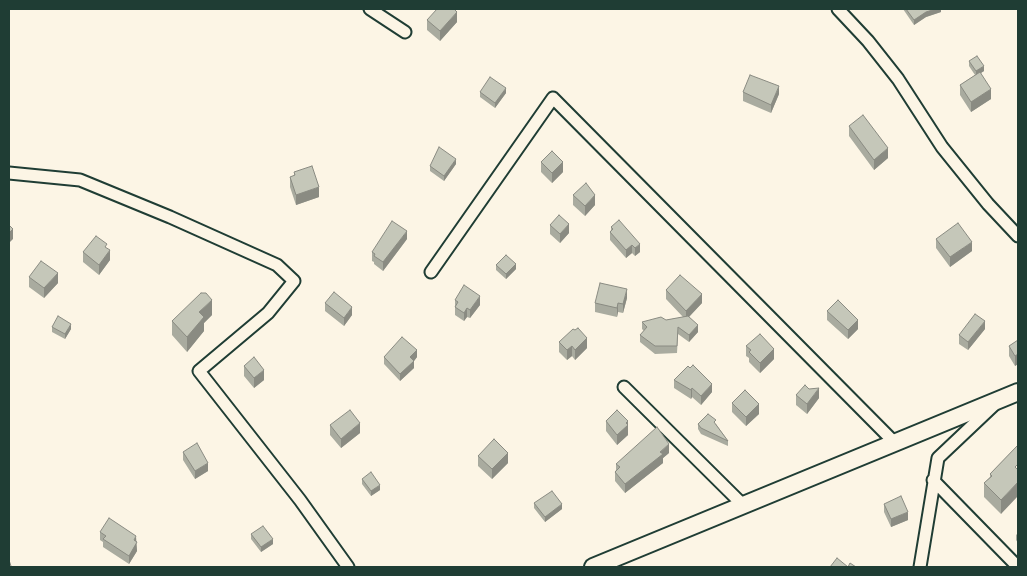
<!DOCTYPE html>
<html>
<head>
<meta charset="utf-8">
<style>
	body { margin:0 }
	#map { position:relative; width:1027px; height:576px; overflow:hidden; background:#fcf5e5; font-family:Sriracha,sans-serif }
	canvas { display:block }
	.frame { position:absolute; inset:0; border:10px solid #1f3d34; pointer-events:none }
</style>
</head>
<body>
<div id="map">
<canvas width="1027" height="576"></canvas>
<div class="frame"></div>
</div>
<script>
const g = document.querySelector('canvas').getContext('2d');
g.lineJoin = 'round';
const toPath = rows => new Path2D(rows.map(r => 'M' + r).join(''));
function strokePath(path, color, width, dash) { g.strokeStyle = color; g.lineWidth = width; g.lineCap = dash ? 'butt' : 'round'; g.setLineDash(dash || []); g.stroke(path); }
function fillPath(path, color) { g.fillStyle = color; g.fill(path, 'evenodd'); }
const minor = toPath([
	[370,9,405,32],
	[838,9,868,41,898,79,942,147,988,204,1018,236],
	[9,173,80,180,170,217,277,265,294,281,268,313,199,371,300,500,348,567],
	[431,272,553,98,895,443],
	[624,387,743,505],
	[933,480,1018,567],
	[920,567,938,458,994,405]
]);
const secondary = toPath([
	[593,567,1018,392]
]);
strokePath(minor, '#1f3d34', 15);
strokePath(secondary, '#1f3d34', 20);
strokePath(minor, '#fcf5e5', 11);
strokePath(secondary, '#fcf5e5', 16);
fillPath(toPath([
	[903,9,941,9,941,12,926,17,914,25],
	[427,20,457,22,440,41,427,30],
	[969,61,984,71,981,73,991,99,971,112,960,95,960,85,975,75,969,66],
	[480,92,506,93,495,108,480,97],
	[743,92,779,94,771,113,743,101],
	[849,126,888,158,874,170,849,136],
	[541,162,563,172,552,183,541,172],
	[456,164,444,181,430,171,430,166],
	[294,172,319,197,296,205,290,187,290,177,294,176],
	[573,195,595,205,585,216,573,205],
	[550,225,569,233,560,243,550,234],
	[611,227,640,252,635,256,632,253,626,258,610,240,610,232,611,230],
	[407,239,383,271,374,264,374,262,372,261,372,252],
	[936,239,972,251,950,267,936,248],
	[107,248,110,260,99,275,83,262,83,252],
	[496,265,516,269,506,279,496,270],
	[29,277,58,283,44,298,29,287],
	[666,290,702,303,689,317,698,332,689,342,678,334,677,353,655,354,640,342,640,335,644,331,642,329,642,322,666,320,683,317,666,299],
	[627,298,623,313,618,312,617,317,595,312,595,303],
	[455,300,480,305,470,318,467,317,464,321,455,315],
	[325,303,352,315,344,326,325,311],
	[827,311,858,329,848,339,827,320],
	[212,315,204,323,204,331,187,352,172,335,172,321],
	[52,327,71,329,65,339,52,332],
	[985,329,968,350,959,344,959,335],
	[1018,340,1018,364,1015,366,1009,356,1009,346],
	[559,342,587,348,575,360,572,356,567,360,559,352],
	[746,346,774,359,760,373,749,362,749,358,746,356],
	[384,357,417,357,414,361,414,368,400,381,384,364],
	[244,366,264,380,254,388,244,376],
	[674,380,712,392,701,405,692,397,691,399,674,388],
	[796,395,819,398,807,414,796,405],
	[732,403,759,414,746,426,732,412],
	[606,421,628,431,628,435,617,445,606,431],
	[698,424,716,424,728,441,728,446,701,434,698,429],
	[330,425,360,433,341,448,330,435],
	[1018,445,1001,514,984,497,984,483,990,477,990,474],
	[183,452,208,471,195,479,183,460],
	[669,453,663,458,663,463,625,493,615,481,615,472,616,470,616,464],
	[478,456,508,463,492,479,478,466],
	[362,479,380,490,371,496,362,484],
	[534,503,562,509,545,522,534,508],
	[884,504,908,520,891,527,884,512],
	[100,532,136,542,137,551,129,564,103,547,103,542,100,540],
	[1018,533,1018,543,1016,540,1016,535],
	[251,534,273,544,261,552,251,539]
]), '#a9ab9f');
fillPath(toPath([
	[936,9,941,9,941,12,926,17,914,25,914,20,926,12],
	[457,12,457,22,440,41,440,31],
	[984,66,984,71,976,76,976,71],
	[779,86,779,94,771,113,771,105],
	[506,88,506,93,495,108,495,103],
	[991,89,991,99,971,112,971,102],
	[888,148,888,158,874,170,874,160],
	[456,159,456,164,444,181,444,176],
	[563,162,563,172,552,183,552,173],
	[319,187,319,197,296,205,296,195],
	[595,195,595,205,585,216,585,206],
	[569,224,569,233,560,243,560,234],
	[13,229,13,239,9,243,9,233],
	[407,231,407,239,383,271,383,262],
	[972,242,972,251,950,267,950,257],
	[640,244,640,252,635,256,635,248],
	[632,245,632,253,626,258,626,250],
	[110,250,110,260,99,275,99,265],
	[516,264,516,269,506,279,506,274],
	[58,273,58,283,44,298,44,288],
	[627,289,627,298,623,313,623,304],
	[702,294,702,303,686,320,686,311],
	[480,296,480,305,470,318,470,310],
	[212,300,212,315,204,323,204,331,187,352,187,337,199,312],
	[618,303,618,312,617,317,617,308],
	[352,307,352,315,344,326,344,318],
	[467,308,467,317,464,321,464,313],
	[858,320,858,329,848,339,848,330],
	[985,321,985,329,968,350,968,342],
	[71,324,71,329,65,339,65,334],
	[698,325,698,332,689,342,689,335],
	[587,338,587,348,575,360,575,350],
	[572,346,572,356,567,360,567,350],
	[774,349,774,359,760,373,760,363],
	[417,350,417,357,414,361,414,368,400,381,400,374,410,357],
	[1018,354,1018,364,1015,366,1015,356],
	[264,370,264,380,254,388,254,378],
	[712,384,712,392,701,405,701,396],
	[692,388,692,397,691,399,691,390],
	[819,388,819,398,807,414,807,404],
	[759,404,759,414,746,426,746,417],
	[628,421,628,435,617,445,617,435],
	[360,423,360,433,341,448,341,439],
	[669,444,669,453,663,458,663,463,625,493,625,484],
	[508,453,508,463,492,479,492,469],
	[208,463,208,471,195,479,195,471],
	[1018,482,1018,496,1001,514,1001,500],
	[380,485,380,490,371,496,371,491],
	[562,504,562,509,545,522,545,517],
	[908,512,908,520,891,527,891,519],
	[136,536,137,551,129,564,129,556,134,540],
	[273,539,273,544,261,552,261,547]
]), '#8a8b82');
const building = toPath([
	[437,9,454,9,457,12,440,31,427,20,437,9],
	[906,9,936,9,926,12,914,20,906,9],
	[977,56,984,66,976,71,969,61,977,56],
	[980,72,991,89,971,102,960,85,980,72],
	[750,75,779,86,771,105,743,92,750,75],
	[490,77,506,88,495,103,480,92,490,77],
	[863,115,888,148,874,160,849,126,863,115],
	[439,147,456,159,444,176,430,166,439,147],
	[552,151,563,162,552,173,541,162,552,151],
	[312,166,319,187,296,195,290,177,295,175,294,172,312,166],
	[586,183,595,195,585,206,573,195,586,183],
	[559,215,569,224,560,234,550,225,559,215],
	[619,220,640,244,635,248,632,245,626,250,610,232,613,229,611,227,619,220],
	[392,221,407,231,383,262,374,256,375,254,372,252,392,221],
	[958,223,972,242,950,257,936,239,958,223],
	[9,225,13,229,9,233,9,225],
	[96,236,107,244,105,247,110,250,99,265,83,252,96,236],
	[506,255,516,264,506,274,496,265,506,255],
	[41,261,58,273,44,288,29,277,41,261],
	[680,275,702,294,686,311,666,290,680,275],
	[600,283,627,289,623,304,618,303,617,308,595,303,600,283],
	[464,285,480,296,470,310,467,308,464,313,455,307,458,302,455,300,464,285],
	[334,292,352,307,344,318,325,303,334,292],
	[201,293,206,293,212,300,199,312,204,317,187,337,172,321,201,293],
	[838,300,858,320,848,330,827,311,838,300],
	[975,314,985,321,968,342,959,335,975,314],
	[58,316,71,324,65,334,52,327,58,316],
	[688,316,698,325,689,335,678,327,677,346,655,346,640,335,647,327,642,322,661,317,666,320,688,316],
	[578,328,587,338,575,350,572,346,567,350,559,342,573,329,575,330,578,328],
	[760,334,774,349,760,363,749,352,751,350,746,346,760,334],
	[402,337,417,350,410,357,414,361,400,374,384,357,402,337],
	[1018,340,1018,354,1015,356,1009,346,1018,340],
	[254,357,264,370,254,378,244,366,254,357],
	[693,365,712,384,701,396,692,388,691,390,674,380,688,366,690,368,693,365],
	[805,385,809,389,819,388,807,404,796,395,805,385],
	[745,390,759,404,746,417,732,403,745,390],
	[350,410,360,423,341,439,330,425,350,410],
	[617,410,628,421,626,423,628,425,617,435,606,421,617,410],
	[708,414,716,420,714,422,728,441,701,428,698,424,708,414],
	[657,427,669,444,660,452,663,454,625,484,615,472,620,467,616,464,657,427],
	[494,439,508,453,492,469,478,456,494,439],
	[197,443,208,463,195,471,183,452,197,443],
	[1018,445,1018,464,1015,467,1018,470,1018,482,1001,500,984,483,992,476,990,474,1018,445],
	[371,472,380,485,371,491,362,479,371,472],
	[552,491,562,504,545,517,534,503,552,491],
	[901,496,908,512,891,519,884,504,901,496],
	[109,518,136,536,134,540,137,542,129,556,103,539,106,536,100,532,109,518],
	[263,526,273,539,261,547,251,534,263,526],
	[837,558,848,567,850,563,856,567,830,567,837,558],
	[9,560,11,566,9,567,9,560]
]);
fillPath(building, '#c5c7b9');
strokePath(building, '#8a8b82', 1);
</script>
</body>
</html>
